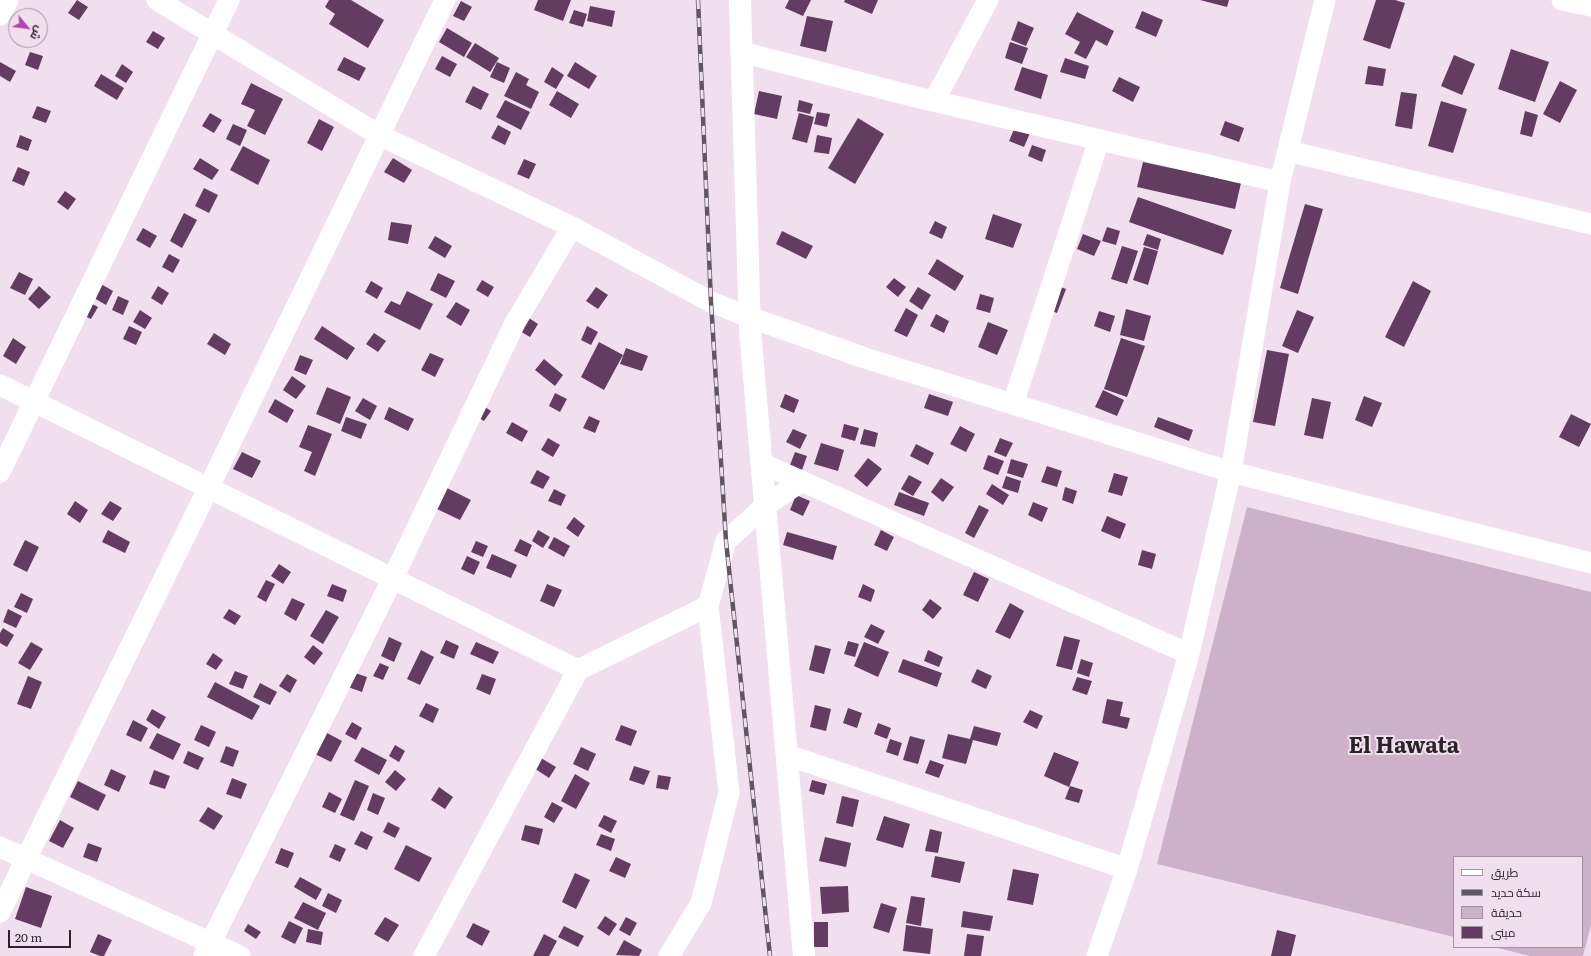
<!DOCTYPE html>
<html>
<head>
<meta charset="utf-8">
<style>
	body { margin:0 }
	#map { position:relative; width:1591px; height:956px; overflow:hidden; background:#f1dff0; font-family:Literata,Cairo,serif }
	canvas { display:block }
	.legend { position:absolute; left:1453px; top:856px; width:130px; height:92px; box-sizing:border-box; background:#f1dff0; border:1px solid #a194a1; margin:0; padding:5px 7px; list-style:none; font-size:12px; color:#2a242a }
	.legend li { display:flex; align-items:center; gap:8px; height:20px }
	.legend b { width:20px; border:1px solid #a194a1 }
	.north { position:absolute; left:8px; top:8px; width:40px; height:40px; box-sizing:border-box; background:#f1dff0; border:1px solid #a194a1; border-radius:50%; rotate:119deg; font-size:11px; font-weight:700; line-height:16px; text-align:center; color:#2a242a }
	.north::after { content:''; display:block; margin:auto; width:14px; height:18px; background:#ad48ac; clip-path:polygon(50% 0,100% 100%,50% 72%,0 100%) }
	.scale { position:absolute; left:8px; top:930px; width:63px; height:18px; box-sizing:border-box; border:2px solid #2a242a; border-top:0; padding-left:5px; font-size:12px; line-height:14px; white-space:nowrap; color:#2a242a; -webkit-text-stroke:3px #f1dff0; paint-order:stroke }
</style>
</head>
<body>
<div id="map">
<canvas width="1591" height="956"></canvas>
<ul class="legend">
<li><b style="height:5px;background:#fff"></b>طريق</li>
<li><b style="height:5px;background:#5f565f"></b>سكة حديد</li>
<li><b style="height:11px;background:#cdb1cb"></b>حديقة</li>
<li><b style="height:11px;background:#623c61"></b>مبنى</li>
</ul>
<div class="north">ش</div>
<div class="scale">20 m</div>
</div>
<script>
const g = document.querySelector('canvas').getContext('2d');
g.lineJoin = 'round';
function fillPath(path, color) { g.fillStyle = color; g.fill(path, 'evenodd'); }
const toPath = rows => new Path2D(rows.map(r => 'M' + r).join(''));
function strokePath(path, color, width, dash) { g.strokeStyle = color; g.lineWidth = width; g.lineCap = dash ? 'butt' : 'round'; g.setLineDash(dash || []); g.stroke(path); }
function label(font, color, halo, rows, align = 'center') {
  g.font = font + ' Literata,serif'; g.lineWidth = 4; g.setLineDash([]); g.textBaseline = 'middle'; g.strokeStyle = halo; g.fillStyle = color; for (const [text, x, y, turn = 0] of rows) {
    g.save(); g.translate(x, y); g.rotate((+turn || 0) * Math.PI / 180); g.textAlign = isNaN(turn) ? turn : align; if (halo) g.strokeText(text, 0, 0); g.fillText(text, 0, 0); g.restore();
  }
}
fillPath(toPath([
	[1247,507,1591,592,1591,925,1583,956,1530,956,1494,947,1582,947,1582,857,1454,857,1454,937,1157,864]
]), '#cdb1cb');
fillPath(toPath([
	[77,0,88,7,79,20,68,13],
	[329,0,351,0,384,20,368,48,329,24,335,14,325,7],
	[538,0,571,0,563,21,534,10],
	[789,0,811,0,803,16,785,8],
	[845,0,878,0,872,14,844,2],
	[1200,0,1229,0,1227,7],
	[1376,0,1395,0,1405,3,1390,49,1363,40],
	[461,1,472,7,464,21,453,16],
	[590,6,615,11,612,27,587,21],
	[574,10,587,14,583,27,569,23],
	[1142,11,1163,20,1156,37,1135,28],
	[1077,12,1114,31,1107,46,1096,40,1086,59,1074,53,1080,42,1065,34],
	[807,16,833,21,826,52,800,46],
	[1018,21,1034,28,1026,46,1011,40],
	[447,28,472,43,464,57,439,42],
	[153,31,165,38,158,49,146,42],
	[1010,42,1028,48,1022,64,1005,58],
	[475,43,499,58,490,72,466,57],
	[1511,49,1549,62,1535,102,1498,89],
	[30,52,43,56,38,70,25,65],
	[1454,55,1475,64,1462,95,1441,86],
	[442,56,457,64,450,77,435,69],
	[344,57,366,68,359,81,337,70],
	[1065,58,1089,66,1085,79,1060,72],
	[0,62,16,71,10,82,0,76],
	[497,62,510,68,504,83,490,77],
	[575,62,597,76,589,89,567,76],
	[122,64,133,72,126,83,115,76],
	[1368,66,1386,69,1383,86,1365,84],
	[552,67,564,75,556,89,544,82],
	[1022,67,1048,75,1041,99,1014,90],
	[516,72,529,79,526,85,539,92,531,109,504,96],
	[101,74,124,88,117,100,94,86],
	[1119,77,1140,87,1133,102,1112,91],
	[1560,81,1577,90,1560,123,1543,114],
	[251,83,283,99,265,135,247,126,255,110,241,104],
	[473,86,489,94,481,110,465,102],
	[557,91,579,104,571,118,549,105],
	[759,91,782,96,777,119,754,114],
	[1401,92,1417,94,1412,129,1395,126],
	[505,100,530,112,521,130,496,117],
	[799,100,813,104,810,114,797,111],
	[1441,101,1467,109,1453,153,1428,146],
	[37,106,51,111,46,123,32,118],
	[1525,111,1538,115,1532,137,1520,134],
	[817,112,830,114,827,127,814,124],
	[210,113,222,120,214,133,202,126],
	[799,113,814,117,807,143,792,139],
	[858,118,884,134,855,184,828,168],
	[319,119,334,127,322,151,307,143],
	[1225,121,1244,128,1239,142,1220,135],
	[233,124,247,130,240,146,226,139],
	[498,125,511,132,505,145,491,138],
	[1015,127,1030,133,1024,147,1009,141],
	[20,135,32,140,28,151,16,147],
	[817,135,832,138,829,154,814,152],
	[1032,145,1046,150,1042,162,1028,156],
	[243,146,270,160,258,185,230,170],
	[200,158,219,170,212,180,193,169],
	[393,158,412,170,404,183,384,172],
	[524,159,536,164,529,179,517,174],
	[1143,162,1241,183,1235,209,1137,187],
	[18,167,30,172,24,186,12,181],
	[204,188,218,195,209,213,195,206],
	[65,191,76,199,68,210,57,202],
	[1138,197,1232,230,1223,255,1129,222],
	[1305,204,1323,209,1298,294,1280,288],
	[184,213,197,220,182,248,170,241],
	[993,214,1022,224,1013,248,985,239],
	[935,221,947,227,942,239,929,233],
	[391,222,412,225,408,244,388,240],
	[1107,227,1120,231,1116,245,1102,241],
	[143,228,157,236,150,248,136,240],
	[782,231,813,246,806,259,776,244],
	[1083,234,1101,241,1094,256,1077,249],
	[1147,234,1161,239,1158,250,1143,245],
	[435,236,452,246,445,258,428,248],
	[1122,246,1138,251,1127,284,1111,279],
	[1144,247,1158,251,1148,285,1133,280],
	[169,254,180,260,173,273,162,267],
	[937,259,964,276,955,291,928,274],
	[19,272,33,279,25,295,10,288],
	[438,273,455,281,446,298,430,290],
	[894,278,906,287,898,297,886,287],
	[482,280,494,287,488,297,476,290],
	[371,281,383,288,377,299,365,292],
	[1413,281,1431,291,1404,347,1385,337],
	[101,284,113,291,106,305,94,298],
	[1053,284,1066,289,1057,313,1044,308],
	[39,286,51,297,39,309,28,299],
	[158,286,169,293,162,305,151,298],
	[596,287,608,295,598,309,586,301],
	[918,287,931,295,922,310,909,301],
	[407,291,433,304,420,330,384,312,391,301,400,305],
	[980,294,994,298,990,313,976,309],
	[118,296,129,301,123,315,112,310],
	[85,300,98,307,91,319,78,313],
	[456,302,470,310,461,326,446,317],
	[906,308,918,315,907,337,894,331],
	[1126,309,1151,316,1144,341,1120,335],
	[140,310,152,318,145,329,133,322],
	[1297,310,1314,317,1298,353,1282,346],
	[1099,311,1115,316,1110,332,1094,326],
	[936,314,949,321,944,333,930,326],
	[526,316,538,324,530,337,518,330],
	[988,322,1008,330,997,355,978,347],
	[129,326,142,332,136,345,123,339],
	[322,326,355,348,347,360,314,339],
	[587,326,598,332,591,345,581,340],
	[214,333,231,344,225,355,207,344],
	[374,333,386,341,378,352,366,344],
	[13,338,26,347,16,364,3,356],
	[1121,338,1145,346,1127,397,1104,389],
	[599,342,623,355,604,390,581,377],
	[626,348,648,356,642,371,620,364],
	[1267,350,1289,354,1275,426,1253,422],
	[430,353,444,359,435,377,421,370],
	[300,355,313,360,306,375,294,370],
	[544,359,563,375,555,386,535,370],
	[292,376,306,386,296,399,283,390],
	[327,387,351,397,340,424,316,414],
	[1103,390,1124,400,1117,416,1095,407],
	[555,393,567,399,560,412,549,406],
	[785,394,799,400,794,413,780,407],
	[929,394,953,402,948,416,924,408],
	[1364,396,1382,403,1372,427,1355,420],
	[363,398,377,406,370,420,355,411],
	[1312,398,1331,402,1323,439,1304,435],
	[275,399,294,410,287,423,268,412],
	[479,403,491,411,484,421,472,414],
	[389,407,414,419,408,431,384,419],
	[1571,414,1591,424,1579,447,1559,437],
	[589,416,600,421,595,433,583,428],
	[346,417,367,424,361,439,341,431],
	[1158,417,1193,430,1189,441,1154,427],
	[512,422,528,431,522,442,506,433],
	[844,424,859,428,855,441,841,437],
	[308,425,332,434,315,476,304,471,312,452,299,447],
	[960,426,975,434,966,452,950,444],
	[793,429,807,435,800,449,786,442],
	[864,429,878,433,875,447,860,444],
	[548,438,560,445,553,457,541,450],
	[1000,438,1013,443,1006,457,994,452],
	[821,443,844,450,838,471,814,464],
	[916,444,934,453,928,465,910,456],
	[242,452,261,461,252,478,233,469],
	[795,452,807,456,802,470,790,465],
	[988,455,1004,461,998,475,983,469],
	[868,458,882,469,867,487,854,476],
	[1011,459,1028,464,1023,478,1007,473],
	[1047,466,1062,471,1057,487,1041,482],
	[537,470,550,477,543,489,530,483],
	[1114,473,1128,477,1122,496,1108,492],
	[909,475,922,482,913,496,901,489],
	[1006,476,1021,481,1018,493,1002,488],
	[941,478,954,487,943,502,931,492],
	[992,484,1009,495,1003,505,986,494],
	[1065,487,1077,491,1073,504,1062,500],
	[447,488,471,500,460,520,437,509],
	[554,489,566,495,561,506,548,501],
	[899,492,929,503,924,516,894,505],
	[796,495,810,501,803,516,790,510],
	[75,501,88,510,80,523,67,514],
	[110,501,122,508,113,521,101,514],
	[1033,502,1048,508,1042,522,1028,515],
	[979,505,989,510,974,538,965,533],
	[1107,516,1126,524,1120,539,1101,531],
	[574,517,585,526,578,537,566,528],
	[108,530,130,542,125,553,102,542],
	[538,530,550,537,543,548,532,541],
	[881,530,894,537,887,551,874,545],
	[787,532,837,546,833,560,783,545],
	[554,537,570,546,564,557,548,548],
	[520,539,532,545,527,557,514,551],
	[25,540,39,547,27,572,13,565],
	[476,541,488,546,483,557,471,552],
	[1142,550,1156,554,1152,569,1138,565],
	[492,554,517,565,511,578,486,568],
	[467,556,480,562,474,575,461,569],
	[279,564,291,572,283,584,271,576],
	[974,572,989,579,978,602,963,595],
	[266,580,275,584,266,602,257,597],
	[332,584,347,590,343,602,327,596],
	[547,584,562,590,554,607,540,601],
	[863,584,875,590,871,602,858,597],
	[21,593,33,599,27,613,14,607],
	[292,598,305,604,296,621,284,614],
	[930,599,942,608,933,619,922,610],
	[1010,603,1024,611,1010,639,995,632],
	[8,609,22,616,16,628,3,622],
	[229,609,241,616,235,625,223,618],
	[326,610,339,617,323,644,310,636],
	[871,624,885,631,878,644,864,637],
	[3,628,14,635,7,647,0,643,0,633],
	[1064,636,1080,640,1072,670,1056,666],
	[389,637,402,643,394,662,381,656],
	[446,640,459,646,454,659,440,653],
	[848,641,859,644,855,657,844,654],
	[31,642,43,649,30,670,18,663],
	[476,642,499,652,493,664,470,654],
	[864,642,889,652,878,677,854,666],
	[313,645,323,653,314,665,304,657],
	[815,645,831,649,824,674,809,670],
	[421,650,434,657,420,685,407,679],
	[928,650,943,657,939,667,924,661],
	[213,653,223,660,216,670,206,664],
	[903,659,942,673,937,687,898,672],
	[1081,659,1093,663,1089,677,1077,673],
	[380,663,389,667,383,680,373,676],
	[343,669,367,677,362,692,337,683],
	[977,669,992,676,986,689,971,682],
	[235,671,248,676,243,689,229,684],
	[287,674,297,680,290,693,279,686],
	[482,674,496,679,490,695,476,689],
	[28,676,42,682,31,709,17,704],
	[1077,677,1092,681,1087,695,1072,690],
	[215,682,260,706,252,720,207,697],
	[260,683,277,692,270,705,253,697],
	[1107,699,1123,702,1120,716,1130,718,1127,729,1102,723],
	[426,703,439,709,433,723,419,716],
	[815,705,831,709,826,731,810,727],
	[848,708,862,713,857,728,843,723],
	[152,709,166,717,159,729,146,720],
	[1030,710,1043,716,1037,729,1023,722],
	[133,720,148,728,141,742,126,735],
	[352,722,362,728,356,740,345,734],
	[878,723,891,728,887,739,874,734],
	[201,725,216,732,209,747,194,740],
	[621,725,637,731,631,746,615,740],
	[314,726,342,741,331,762,303,748],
	[974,726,1001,733,997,746,973,740,966,764,942,758,948,734,970,739],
	[157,733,181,744,173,760,149,748],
	[910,736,925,740,918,764,903,760],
	[890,739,902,743,898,756,886,752],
	[395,745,405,751,399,762,389,756],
	[226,746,239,751,233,767,220,762],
	[362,747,387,760,379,775,354,761],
	[581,747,596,754,588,771,573,764],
	[188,751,204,758,198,770,183,763],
	[1054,752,1079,762,1069,787,1044,776],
	[541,758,556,767,549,778,534,768],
	[930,760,944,765,939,778,925,773],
	[634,766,650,771,644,785,629,780],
	[111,769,126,776,119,792,104,785],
	[154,770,170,776,165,789,149,784],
	[395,770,406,779,396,791,385,782],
	[575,774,590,783,576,809,561,801],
	[658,775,671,777,668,790,656,788],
	[232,778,247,784,241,799,226,794],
	[355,780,369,786,354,821,340,815],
	[812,780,827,784,824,795,809,791],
	[78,781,106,795,98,811,70,797],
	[1070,786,1083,790,1079,803,1065,799],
	[439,787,453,797,445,809,431,800],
	[329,792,342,799,335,813,322,807],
	[373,793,385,798,378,815,367,810],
	[842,796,859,800,853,827,836,823],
	[552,802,563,808,554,823,544,817],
	[208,807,223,816,214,830,199,821],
	[604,815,617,821,611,833,598,826],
	[884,816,910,824,903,848,876,840],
	[60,820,74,828,63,848,49,841],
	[388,822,400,828,395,838,383,832],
	[525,825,543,829,539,845,521,840],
	[930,829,942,832,938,853,925,851],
	[361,831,373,837,367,850,354,844],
	[601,834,615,839,611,851,596,845],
	[825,837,851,843,846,867,819,861],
	[88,843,102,848,97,862,83,857],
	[335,844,346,849,340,862,329,857],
	[406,845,432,858,419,882,394,869],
	[281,848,294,853,288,868,275,863],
	[935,856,965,862,960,883,931,877],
	[616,857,631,864,625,878,609,871],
	[1013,869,1039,874,1033,905,1007,900],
	[575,873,590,880,576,909,562,902],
	[300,877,322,889,316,900,294,887],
	[848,886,849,912,822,914,820,887],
	[26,887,52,896,41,928,15,919],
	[328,893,342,900,336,913,322,906],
	[911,896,925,898,921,926,906,923],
	[303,902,326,913,318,930,294,918],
	[881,903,897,908,889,933,873,928],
	[963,911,993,916,990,931,961,927],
	[605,916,617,924,609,936,597,928],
	[385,917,399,925,388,942,374,934],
	[626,917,637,923,630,936,619,930],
	[289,921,303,928,295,944,281,937],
	[814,922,828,922,828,947,814,947],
	[473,923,490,931,482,946,466,937],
	[248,924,261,932,256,939,244,931],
	[906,925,933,929,930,954,903,951],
	[564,926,584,936,578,947,558,937],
	[308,929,323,932,321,945,306,942],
	[1277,930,1296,935,1291,956,1271,956],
	[98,934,112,940,104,956,100,956,90,952],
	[544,934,557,941,549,956,533,956],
	[967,934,984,936,981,956,964,956],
	[624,940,642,950,639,956,616,955]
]), '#623c61');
strokePath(toPath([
	[157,0,379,135,572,227,711,302,749,317,865,358,1231,472,1591,563],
	[1562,0,1591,6],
	[0,15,8,0],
	[741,52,916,97,1280,182],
	[934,101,988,0],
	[1288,151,1591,224],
	[0,385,578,670,708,606,726,541,765,506,802,481],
	[1013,404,1099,140],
	[761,463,1189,654],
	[0,472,229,0],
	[787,755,1127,869],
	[0,847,240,956],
	[0,912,209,487,445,0],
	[204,956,393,578,515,323,572,227],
	[424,956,578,670],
	[669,956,701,903,729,793,708,606],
	[1097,956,1127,869,1189,654,1231,472,1280,182,1325,0]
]), '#fff', 21);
strokePath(toPath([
	[740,0,750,330,804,956]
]), '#fff', 22);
const rail = toPath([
	[698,0,711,302,726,541,770,956]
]);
strokePath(rail, '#5f565f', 4.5);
strokePath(rail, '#f1dff0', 3, [9]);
label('bold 22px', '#2a242a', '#f1dff0', [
	["El Hawata",1404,747]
]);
</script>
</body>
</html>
